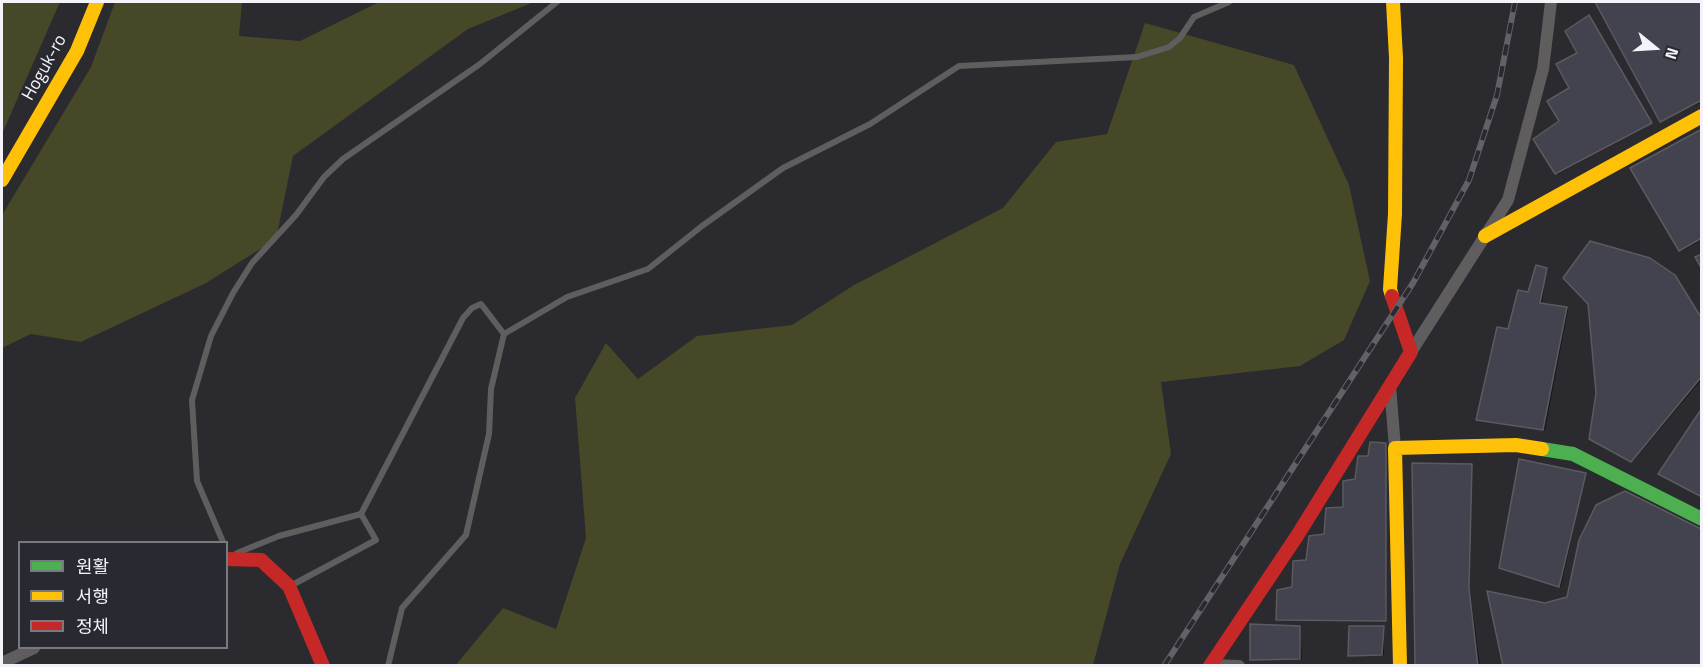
<!DOCTYPE html>
<html>
<head>
<meta charset="utf-8">
<style>
	body { margin:0 }
	#map { position:relative; width:1703px; height:667px; overflow:hidden; background:#2a2a2f; font-family:"Titillium Web","Noto Sans KR",sans-serif }
	canvas { display:block }
	.frame { position:absolute; inset:0; border:3px solid #f3f3f9; pointer-events:none }
	.legend { position:absolute; left:18px; top:541px; width:210px; height:108px; box-sizing:border-box; background:#282931; border:2px solid #797a81; margin:0; padding:8px 10px; list-style:none; font-size:18px; color:#f3f3f9 }
	.legend li { display:flex; align-items:center; gap:12px; height:30px }
	.legend b { width:30px; border:2px solid #797a81 }
	.north { position:absolute; left:1625px; top:18px; width:60px; height:60px; -webkit-text-stroke:4px #282931; paint-order:stroke; rotate:108deg; font-size:16px; font-weight:700; line-height:24px; text-align:center; color:#f3f3f9 }
	.north::after { content:''; display:block; margin:auto; width:21px; height:27px; background:#f3f3f9; clip-path:polygon(50% 0,100% 100%,50% 72%,0 100%) }
</style>
</head>
<body>
<div id="map">
<canvas width="1703" height="667"></canvas>
<div class="frame"></div>
<ul class="legend">
<li><b style="height:8px;background:#4caf50"></b>원활</li>
<li><b style="height:8px;background:#ffc107"></b>서행</li>
<li><b style="height:8px;background:#c62828"></b>정체</li>
</ul>
<div class="north">N</div>
</div>
<script>
const g = document.querySelector('canvas').getContext('2d');
g.lineJoin = 'round';
function fillPath(path, color) { g.fillStyle = color; g.fill(path, 'evenodd'); }
const toPath = rows => new Path2D(rows.map(r => 'M' + r).join(''));
function strokePath(path, color, width, dash) { g.strokeStyle = color; g.lineWidth = width; g.lineCap = dash ? 'butt' : 'round'; g.setLineDash(dash || []); g.stroke(path); }
function label(font, color, halo, rows, align = 'center') {
  g.font = font + ' "Titillium Web",sans-serif'; g.lineWidth = 5; g.setLineDash([]); g.textBaseline = 'middle'; g.strokeStyle = halo; g.fillStyle = color; for (const [text, x, y, turn = 0] of rows) {
    g.save(); g.translate(x, y); g.rotate((+turn || 0) * Math.PI / 180); g.textAlign = isNaN(turn) ? turn : align; if (halo) g.strokeText(text, 0, 0); g.fillText(text, 0, 0); g.restore();
  }
}
fillPath(toPath([
	[2,2,60,2,2,134],
	[115,2,242,2,239,36,300,41,379,2,534,2,468,29,293,156,276,239,206,283,81,342,31,334,2,348,2,215,91,67],
	[1145,23,1294,65,1349,185,1370,281,1344,340,1300,366,1161,382,1171,454,1120,564,1093,665,455,666,503,608,556,629,586,538,575,398,606,343,638,379,697,336,792,325,854,285,1003,208,1056,142,1107,134]
]), '#474827');
fillPath(toPath([
	[1597,2,1699,2,1702,102,1661,121],
	[1589,17,1652,124,1558,174,1561,121],
	[1702,130,1702,240,1682,251,1680,250],
	[1546,269,1542,305,1568,310,1545,430,1480,420,1509,331],
	[1702,319,1702,379,1633,461,1590,439],
	[1385,445,1387,621,1278,619,1307,562,1344,508,1369,458],
	[1471,465,1470,590,1480,666,1416,666],
	[1585,475,1561,587,1502,568],
	[1300,627,1302,659,1252,659],
	[1384,628,1384,655,1350,655]
]), '#0007');
const building = toPath([
	[1595,2,1699,2,1702,6,1702,100,1660,122,1595,2],
	[1589,15,1652,123,1555,174,1533,139,1559,121,1547,101,1569,88,1556,64,1577,53,1565,31,1589,15],
	[1702,129,1702,238,1679,251,1630,168,1702,129],
	[1590,241,1650,258,1675,275,1702,319,1702,376,1631,462,1589,439,1596,393,1588,304,1563,278,1590,241],
	[1702,254,1702,269,1695,257,1702,254],
	[1536,265,1547,268,1540,303,1567,307,1543,430,1476,420,1497,327,1508,329,1518,290,1528,292,1536,265],
	[1702,408,1702,497,1658,474,1702,408],
	[1370,442,1386,443,1386,621,1276,620,1277,590,1292,587,1293,561,1306,560,1309,536,1324,534,1326,508,1343,507,1343,481,1355,479,1358,456,1368,456,1370,442],
	[1519,459,1586,473,1559,587,1499,568,1519,459],
	[1412,463,1472,464,1469,588,1478,666,1415,666,1412,463],
	[1625,491,1701,529,1702,666,1503,666,1487,591,1545,603,1567,597,1579,540,1596,505,1625,491],
	[1250,624,1300,626,1300,659,1250,660,1250,624],
	[1349,626,1384,626,1382,655,1348,656,1349,626]
]);
fillPath(building, '#43434f');
strokePath(building, '#5b5b5f', 1.5);
strokePath(toPath([
	[223,542,197,481,192,400,211,336,233,293,252,263,296,215,324,177,343,159,480,64,557,2],
	[237,553,279,536,361,514,463,318,472,308,481,304,504,334],
	[292,585,376,540,361,514],
	[388,666,402,608,466,535,489,434,491,389,504,334,567,297,648,269,702,226,783,168,870,124,959,66,1137,57,1169,47,1180,38,1194,17,1229,2]
]), '#5f5d5e', 6);
strokePath(toPath([
	[1411,352,1508,200,1543,69,1551,2],
	[1390,386,1395,448],
	[2,663,34,648],
	[1210,665,1239,666]
]), '#5f5d5e', 12);
strokePath(toPath([
	[1542,449,1573,454,1702,519]
]), '#4caf50', 14);
strokePath(toPath([
	[2,180,77,51,97,2],
	[1485,236,1702,116],
	[1392,296,1390,289,1395,214,1396,58,1393,2],
	[1400,666,1395,448,1516,445,1542,449]
]), '#ffc107', 14);
strokePath(toPath([
	[226,559,261,560,289,586,323,666],
	[1210,666,1297,536,1411,352,1392,296]
]), '#c62828', 14);
const rail = toPath([
	[1164,666,1413,283,1469,180,1497,95,1515,2]
]);
strokePath(rail, '#626165', 6);
strokePath(rail, '#282931', 4, [11]);
label('18px', '#f3f3f9', '#282931', [
	["Hoguk-ro",45,68,-61]
]);
</script>
</body>
</html>
